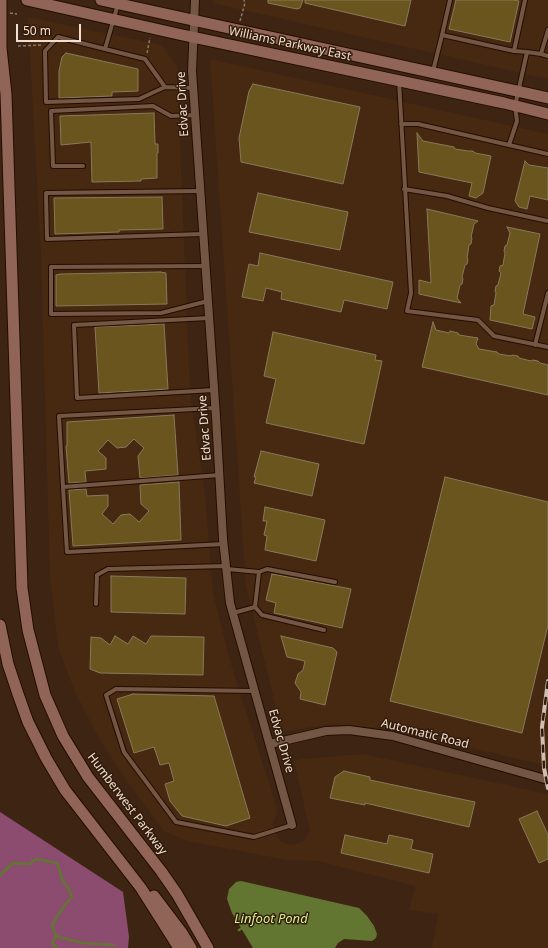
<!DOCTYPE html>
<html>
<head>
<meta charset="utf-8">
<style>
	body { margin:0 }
	#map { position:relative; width:548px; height:948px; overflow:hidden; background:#3e2513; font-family:"Noto Sans",sans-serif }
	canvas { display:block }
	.scale { position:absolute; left:16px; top:24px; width:65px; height:18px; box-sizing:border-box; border:2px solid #f0dfd4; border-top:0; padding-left:5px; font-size:12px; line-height:14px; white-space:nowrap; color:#f0dfd4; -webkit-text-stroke:3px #331b09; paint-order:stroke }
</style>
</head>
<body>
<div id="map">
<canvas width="548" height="948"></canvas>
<div class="scale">50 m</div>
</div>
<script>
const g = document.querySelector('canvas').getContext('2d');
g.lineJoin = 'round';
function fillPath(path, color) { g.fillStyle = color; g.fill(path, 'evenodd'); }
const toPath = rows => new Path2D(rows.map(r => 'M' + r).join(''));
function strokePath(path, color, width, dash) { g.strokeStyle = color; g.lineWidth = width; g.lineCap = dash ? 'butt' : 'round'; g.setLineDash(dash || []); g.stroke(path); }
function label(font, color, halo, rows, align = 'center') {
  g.font = font + ' "Noto Sans",sans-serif'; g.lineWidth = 3; g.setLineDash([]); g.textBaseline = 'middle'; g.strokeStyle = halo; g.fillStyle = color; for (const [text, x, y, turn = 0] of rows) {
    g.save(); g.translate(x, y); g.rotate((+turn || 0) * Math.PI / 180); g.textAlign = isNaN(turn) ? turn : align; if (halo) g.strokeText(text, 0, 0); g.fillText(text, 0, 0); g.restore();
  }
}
fillPath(toPath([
	[213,0,548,0,548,79,212,3],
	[28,17,162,45,177,67,190,394,205,493,213,593,230,661,278,811,273,824,278,839,283,843,291,845,304,841,310,831,294,761,302,759,363,754,548,794,548,948,432,948,438,914,409,910,415,886,318,861,287,860,187,841,164,831,127,781,98,737,75,692,58,647,50,577,41,256],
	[210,59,548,134,548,766,390,729,330,724,282,732,246,586]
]), '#472811');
fillPath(toPath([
	[0,812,123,892,129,937,128,948,0,948]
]), '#8c4c6f');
fillPath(toPath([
	[241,881,359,908,367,916,374,926,377,934,376,938,372,941,344,939,338,943,335,948,253,948,232,913,227,899,229,889,236,882]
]), '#627632');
strokePath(toPath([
	[0,875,13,863,29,864,36,859,57,863,63,881,69,889,72,897,64,906,52,925,56,936,52,943,57,948],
	[239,930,244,927],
	[56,936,82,943,114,945]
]), '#627632', 2.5);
const building = toPath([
	[268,0,303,0,300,8,297,9,268,3,268,0],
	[305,0,411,0,405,26,305,3,305,0],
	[456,0,513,0,519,1,510,42,449,29,456,0],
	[66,53,138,69,138,91,112,92,112,96,59,98,59,71,62,57,66,53],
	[253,84,360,107,343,184,241,162,239,138,249,91,253,84],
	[154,113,155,144,158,144,158,153,157,153,157,178,141,179,141,181,92,182,91,142,61,145,60,116,154,113],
	[417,133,423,141,454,147,455,149,468,151,473,151,475,153,491,156,483,193,476,198,469,196,472,183,419,172,417,133],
	[525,161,529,165,548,168,548,200,530,196,527,209,519,207,515,201,525,161],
	[258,193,348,212,340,250,249,232,258,193],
	[162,197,163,229,119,230,119,232,55,234,54,198,162,197],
	[427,209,478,221,474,224,471,237,472,238,471,244,469,245,467,258,468,259,467,264,465,265,462,277,463,279,462,284,460,285,457,298,461,303,419,294,419,280,431,283,427,209],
	[507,227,540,234,523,314,535,317,532,329,490,320,491,306,494,305,496,293,495,291,496,286,498,285,501,273,499,271,500,266,503,265,505,253,504,251,505,246,507,245,510,233,507,227],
	[260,253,393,282,387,309,344,300,341,312,281,299,282,292,266,288,263,301,242,297,249,264,258,266,260,253],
	[160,272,166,273,167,304,56,306,56,275,61,274,160,272],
	[433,322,436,330,449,333,450,331,458,333,459,335,478,338,476,344,479,349,497,352,499,354,511,356,512,355,518,356,519,358,531,361,533,360,538,361,540,363,548,365,548,395,422,367,433,322],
	[164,324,168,389,99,393,95,327,164,324],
	[273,332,376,355,375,360,382,361,364,444,266,423,276,379,264,376,273,332],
	[174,415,178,475,140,478,138,456,144,448,134,439,126,447,117,448,108,440,98,451,106,458,106,469,85,471,86,482,69,483,66,446,67,446,67,422,174,415],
	[261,451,319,464,312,496,254,483,256,477,254,477,261,451],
	[445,477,548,502,548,625,522,733,390,701,445,477],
	[179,482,181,540,73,546,69,490,86,489,87,496,108,495,108,506,102,514,113,524,121,515,130,514,139,522,149,511,141,504,140,485,179,482],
	[265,507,325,520,316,561,265,550,267,536,264,535,267,521,263,521,265,507],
	[272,574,351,589,342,628,274,613,276,603,266,600,272,574],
	[111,576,186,578,185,614,111,612,111,576],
	[115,636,128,644,133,636,146,644,151,636,204,637,203,675,100,673,90,669,91,637,101,638,110,645,115,636],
	[281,636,333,648,337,652,325,705,300,699,301,692,295,683,298,674,303,670,305,661,287,657,281,636],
	[133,694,214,696,250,818,226,826,182,816,170,801,165,784,174,781,169,763,160,765,154,747,134,753,117,699,133,694],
	[344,771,370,777,370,780,475,802,469,827,365,803,365,805,330,798,335,777,344,771],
	[537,811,548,835,548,859,539,863,519,819,537,811],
	[345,835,387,844,389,835,413,840,411,849,433,854,429,873,341,853,345,835]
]);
fillPath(building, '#69551d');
strokePath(building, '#867a5b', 1);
const service = toPath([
	[450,0,442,35,514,51,527,52],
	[118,4,105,49,58,37,45,51,46,102,139,99,165,87,193,88],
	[105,49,145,59,165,87],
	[514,51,525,0],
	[541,54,548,56],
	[433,71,442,35],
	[399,81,411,293,407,311,478,320,494,336,548,347],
	[401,124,418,124,548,154],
	[509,145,517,121,515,106,527,52,541,54,548,30],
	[83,166,53,166,51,111,153,106,171,116,195,115],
	[404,189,447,196,488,208,548,221],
	[200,191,46,193,47,239,203,234],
	[206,266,51,267,51,314,161,313,208,301],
	[209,318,74,325,77,398,214,390],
	[535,345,548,293],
	[215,408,59,416,63,487,67,552,224,544],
	[63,487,220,475],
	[227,569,259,572,255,607,233,613],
	[259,572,267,569,335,582],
	[96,604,97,575,108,569,226,566],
	[255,607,262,615,324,630],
	[254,691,116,689,106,695,124,752,176,822,254,837,292,825]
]);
const minor = toPath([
	[195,0,192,71,216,417,223,539,230,603,292,825],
	[270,744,326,731,349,730,393,736,548,780]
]);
const secondary = toPath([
	[1,0,1,48,6,94,22,588,28,630,45,695,63,736,88,777,161,871,177,894,208,948],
	[27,0,178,34,504,103,548,114],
	[101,0,548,98],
	[0,625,8,664,18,694,28,722,46,758,65,790,141,888,179,948],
	[154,896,182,933,191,948]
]);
strokePath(service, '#240d00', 6);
strokePath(minor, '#240d00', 10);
strokePath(secondary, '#240d00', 13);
strokePath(toPath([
	[10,13,17,14],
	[240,21,245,3,244,0],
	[18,46,42,45],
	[147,53,150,38]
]), '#8c7768', 1.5, [3, 2]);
strokePath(service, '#735744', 4);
strokePath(minor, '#735744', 8);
strokePath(secondary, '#906456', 11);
const rail = toPath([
	[548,681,542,727,544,768,548,788]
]);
strokePath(rail, '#d0beb2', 4);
strokePath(rail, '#331b09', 2.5, [8]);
label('12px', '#f0dfd4', '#331b09', [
	["Williams Parkway East",290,44,12],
	["Edvac Drive",183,104,-93],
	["Edvac Drive",205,428,-94],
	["Automatic Road",425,734,14],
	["Edvac Drive",281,741,74],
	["Humberwest Parkway",127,804,53]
]);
label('italic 13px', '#d2f291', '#331b09', [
	["Linfoot Pond",271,919]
]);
</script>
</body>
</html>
